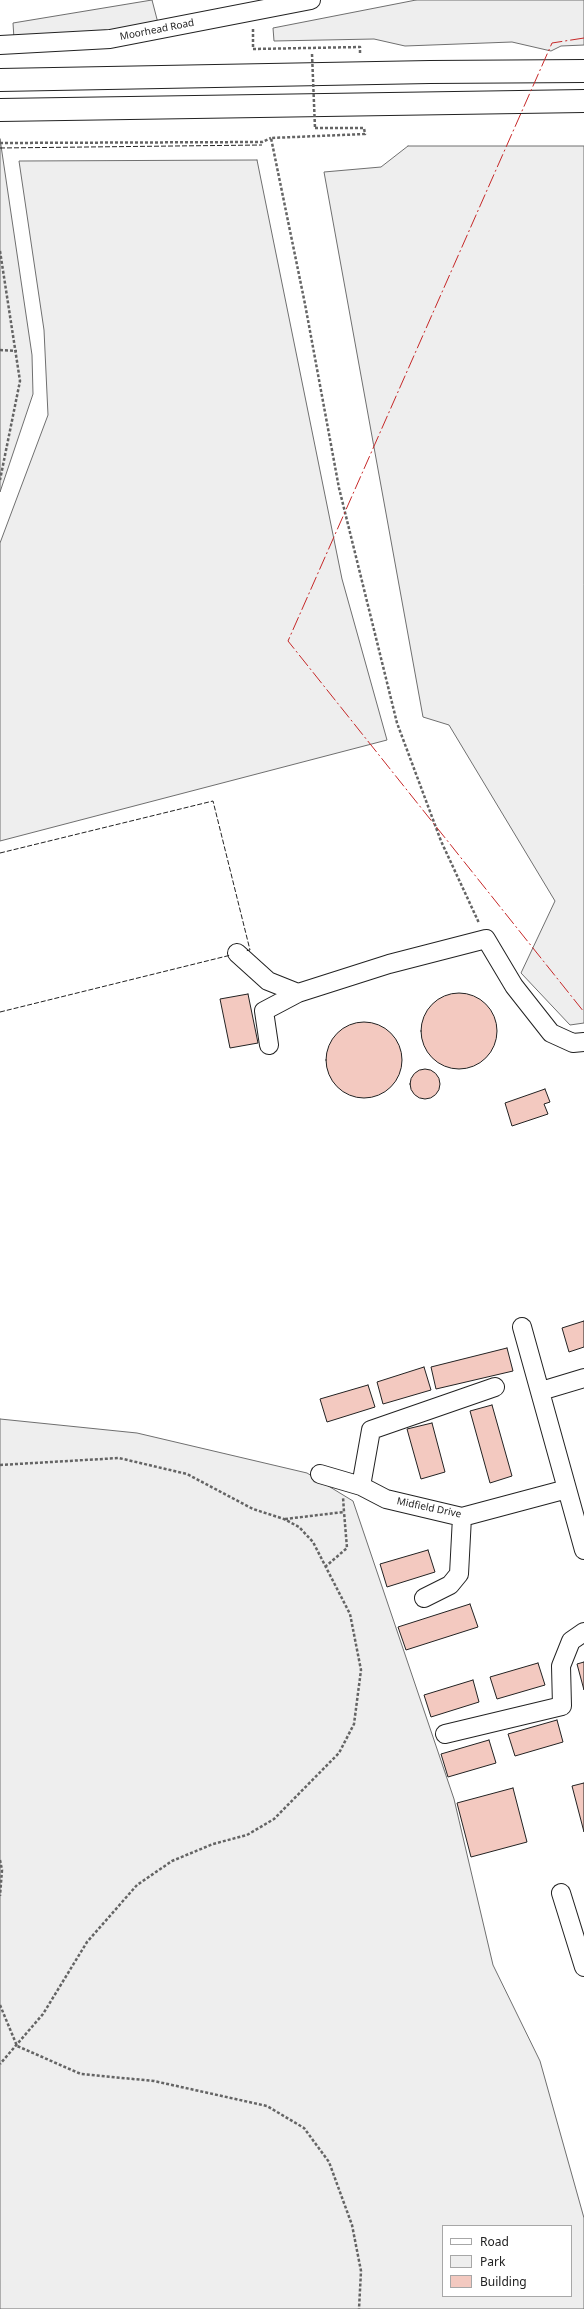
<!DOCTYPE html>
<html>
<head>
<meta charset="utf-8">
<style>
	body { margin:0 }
	#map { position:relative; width:584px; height:2309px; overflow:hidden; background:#fff; font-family:"Noto Sans",sans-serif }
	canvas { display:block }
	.legend { position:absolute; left:442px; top:2225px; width:130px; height:72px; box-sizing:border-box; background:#fff; border:1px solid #a7a7a7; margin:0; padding:5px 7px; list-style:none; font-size:12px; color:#222 }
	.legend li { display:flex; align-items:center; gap:8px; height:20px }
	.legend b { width:20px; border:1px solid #a7a7a7 }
</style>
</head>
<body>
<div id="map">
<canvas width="584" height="2309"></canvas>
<ul class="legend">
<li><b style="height:5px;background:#fff"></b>Road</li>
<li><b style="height:11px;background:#eee"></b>Park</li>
<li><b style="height:11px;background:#f3c9c0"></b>Building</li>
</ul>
</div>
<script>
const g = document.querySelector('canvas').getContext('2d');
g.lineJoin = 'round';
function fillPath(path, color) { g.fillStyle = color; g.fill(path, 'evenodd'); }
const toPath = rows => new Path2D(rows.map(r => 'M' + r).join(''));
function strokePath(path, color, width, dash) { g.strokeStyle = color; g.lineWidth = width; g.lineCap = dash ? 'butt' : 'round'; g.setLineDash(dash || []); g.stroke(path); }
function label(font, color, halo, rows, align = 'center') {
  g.font = font + ' "Noto Sans",sans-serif'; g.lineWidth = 3; g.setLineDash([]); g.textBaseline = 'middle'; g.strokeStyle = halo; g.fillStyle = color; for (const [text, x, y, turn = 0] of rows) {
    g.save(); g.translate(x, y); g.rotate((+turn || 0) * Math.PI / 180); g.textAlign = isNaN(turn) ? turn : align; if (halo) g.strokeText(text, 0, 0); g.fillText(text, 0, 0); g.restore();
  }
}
const green = toPath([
	[152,0,158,23,132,29,14,39,13,23,152,0],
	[416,0,584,0,584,45,561,46,551,51,512,42,405,46,374,39,274,41,273,28,416,0],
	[0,139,32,355,33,394,0,492,0,139],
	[408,146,584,146,584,1023,570,1025,521,973,555,901,449,725,423,717,324,172,381,167,408,146],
	[257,160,342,579,387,740,0,841,0,543,48,415,44,330,19,161,257,160],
	[0,1419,137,1433,307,1473,353,1501,454,1799,493,1965,540,2061,584,2218,584,2309,0,2309,0,1419],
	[443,2226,571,2226,571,2296,443,2296,443,2226]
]);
fillPath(green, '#eee');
strokePath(green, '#6f6f6f', 1);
const building = toPath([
	'421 1031a38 38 0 1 1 76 0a38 38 0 1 1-76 0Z',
	[248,994,258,1043,230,1048,220,999,248,994],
	'326 1060a38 38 0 1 1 76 0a38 38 0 1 1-76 0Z',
	'410 1084a15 15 0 1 1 30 0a15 15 0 1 1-30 0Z',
	[545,1089,550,1102,544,1104,548,1114,512,1126,505,1103,545,1089],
	[584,1321,584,1347,569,1352,562,1328,584,1321],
	[507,1348,513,1371,436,1389,431,1367,507,1348],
	[424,1367,431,1390,383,1404,377,1382,424,1367],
	[368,1385,375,1407,327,1422,320,1399,368,1385],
	[492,1405,512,1476,490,1483,470,1411,492,1405],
	[432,1423,445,1472,421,1479,407,1429,432,1423],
	[428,1550,435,1572,387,1587,380,1564,428,1550],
	[470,1604,478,1627,406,1650,398,1627,470,1604],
	[584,1662,584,1690,577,1664,584,1662],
	[538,1663,545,1685,497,1699,490,1677,538,1663],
	[473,1680,479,1702,431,1717,424,1695,473,1680],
	[557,1720,563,1742,515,1756,508,1734,557,1720],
	[489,1740,496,1763,448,1777,441,1754,489,1740],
	[584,1783,584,1832,572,1786,584,1783],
	[513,1788,527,1842,471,1857,457,1803,513,1788]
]);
fillPath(building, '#f3c9c0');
strokePath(building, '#222', 1);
const minor = toPath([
	[0,45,110,39,311,0],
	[237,953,268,981,298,993],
	[269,1045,264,1011,298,993,389,964,486,939,514,986,551,1033,573,1043,584,1042],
	[522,1327,584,1550],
	[541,1391,584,1378],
	[320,1474,361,1486,386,1499,462,1517,567,1489],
	[361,1486,371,1430,495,1387],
	[424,1598,450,1585,459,1574,462,1517],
	[445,1734,562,1706,561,1666,571,1641,584,1632],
	[561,1893,584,1967]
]);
const highway = toPath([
	[0,80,430,72,584,71],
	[0,110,584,101]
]);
strokePath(minor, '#222', 20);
strokePath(highway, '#222', 24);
strokePath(toPath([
	[253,29,253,49,360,47,360,55],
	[315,128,364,128,365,134,271,138,305,304,339,488,397,723,441,841,479,923],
	[0,143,262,142,271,138],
	[0,251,20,381,0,480],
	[0,350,17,351],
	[0,1465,119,1458,187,1474,253,1509,284,1519,299,1527,313,1542,350,1614,361,1670,354,1724,339,1753,274,1819,247,1835,213,1844,172,1861,137,1885,87,1942,43,2014,0,2064],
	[285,1519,344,1512,343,1497],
	[325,1567,347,1548,344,1512],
	[0,1860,2,1870,0,1896],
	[0,2005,17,2046,81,2074,154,2081,267,2106,304,2128,329,2162,352,2225,361,2271,359,2309]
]), '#646464', 2.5, [3, 2]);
strokePath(minor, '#fff', 18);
strokePath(highway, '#fff', 22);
strokePath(toPath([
	[312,54,315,128]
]), '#646464', 2.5, [3, 2]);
strokePath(toPath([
	[0,148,262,145],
	[0,853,213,801,250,950,245,951],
	[0,1012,231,955]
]), '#222', 1, [5, 2]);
strokePath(toPath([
	[584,38,552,43,288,641,584,1012]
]), '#c62828', 1, [14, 3, 2, 3]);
label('10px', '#222', '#fff', [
	["Moorhead Road",157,30,-11],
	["Midfield Drive",429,1508,12]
]);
</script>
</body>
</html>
